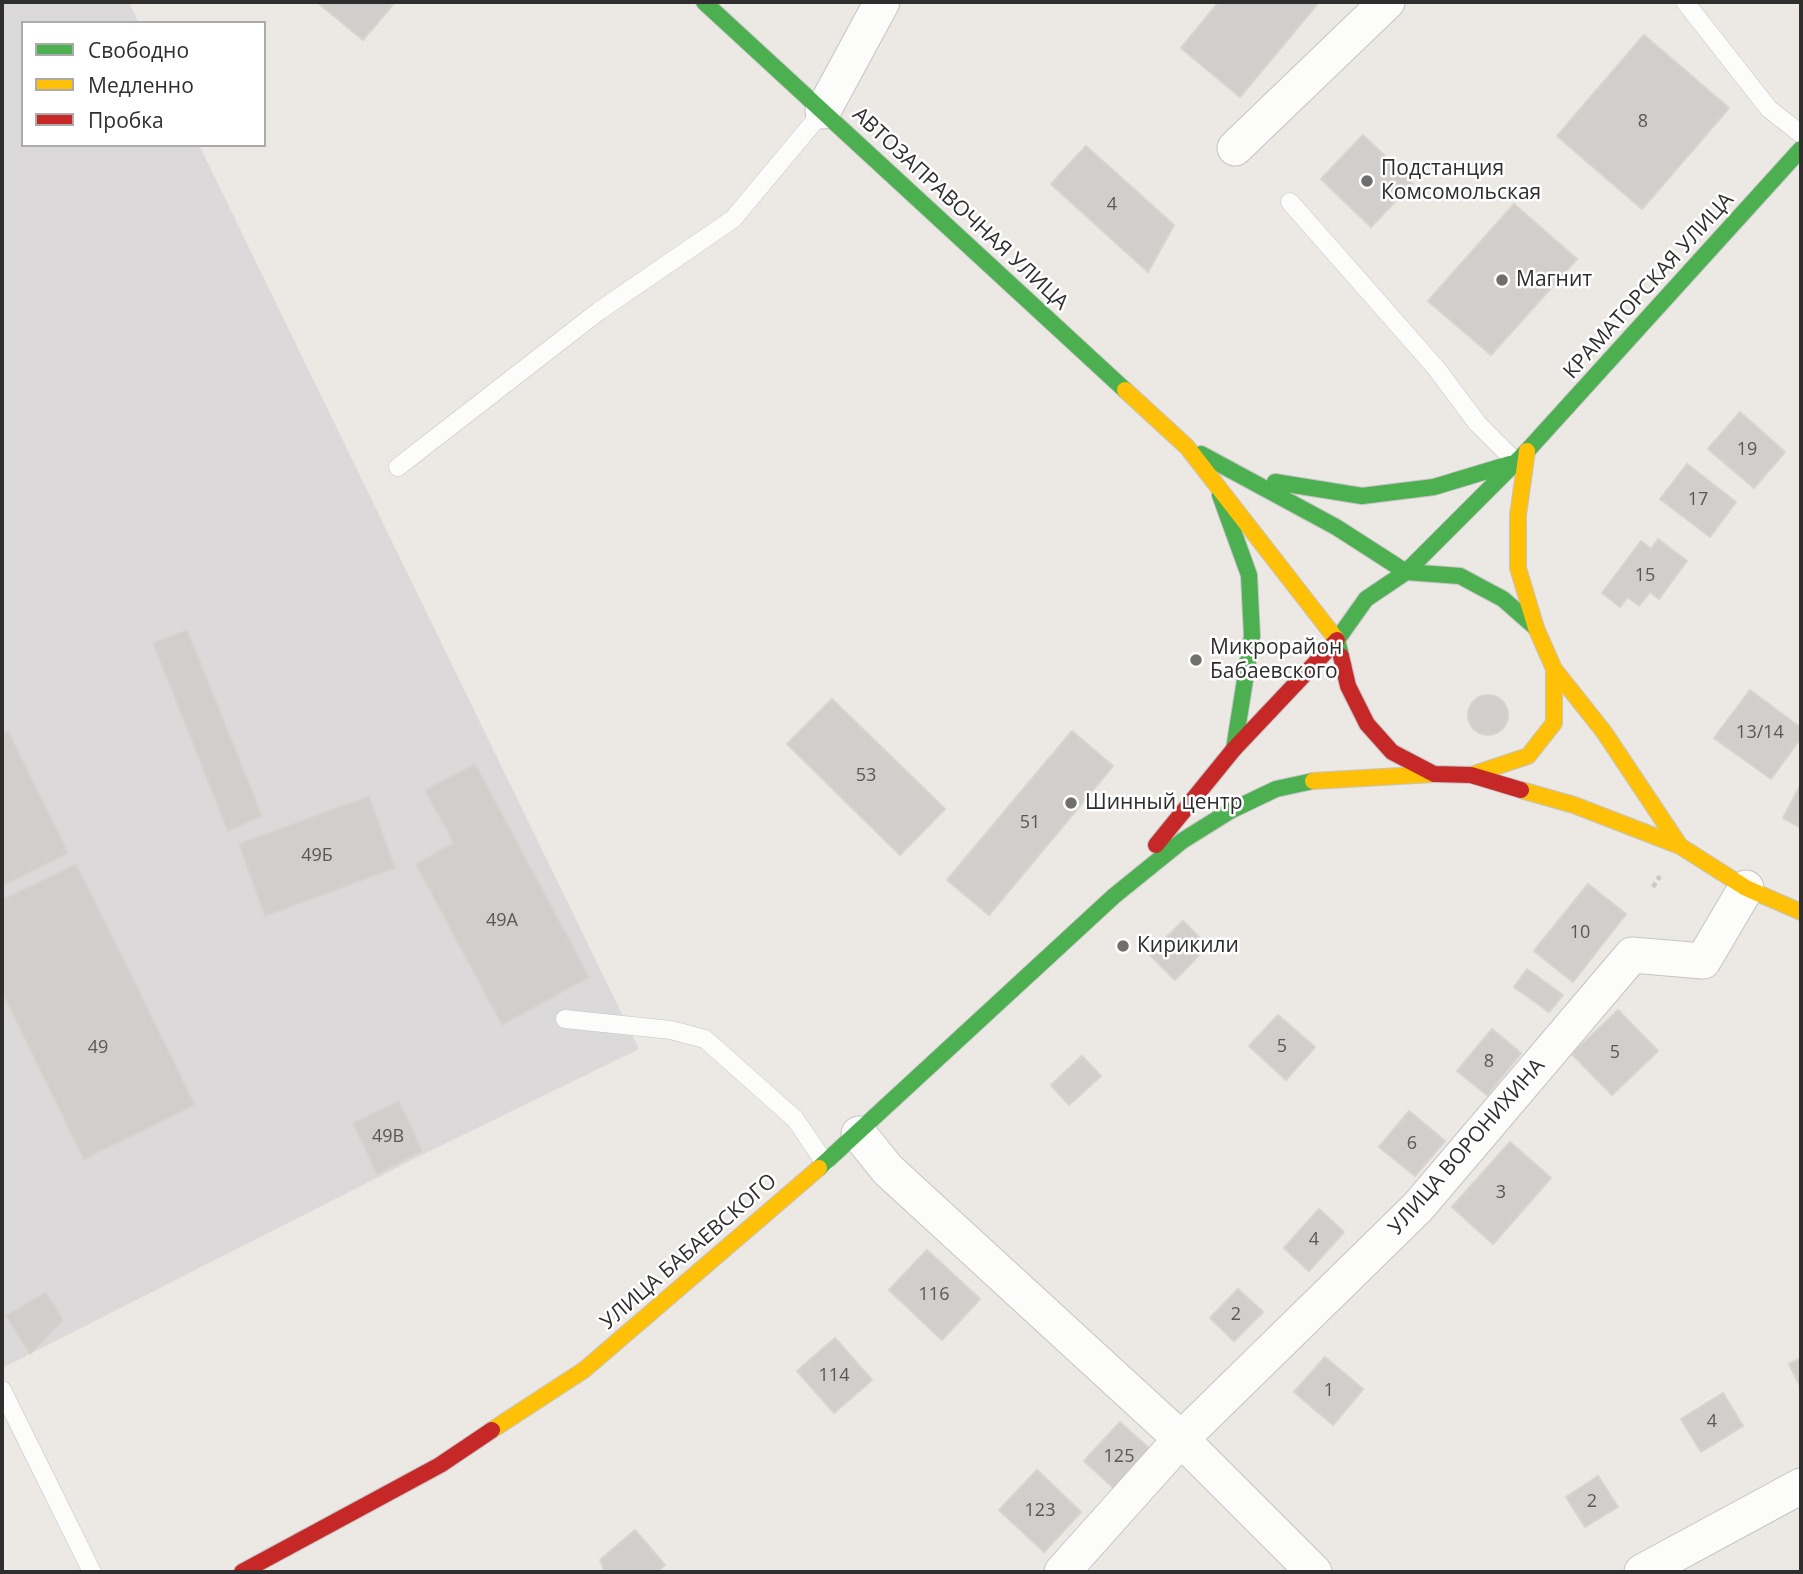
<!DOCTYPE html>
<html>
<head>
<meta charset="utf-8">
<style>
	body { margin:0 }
	#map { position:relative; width:1803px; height:1574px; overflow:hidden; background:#ece8e4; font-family:"Open Sans",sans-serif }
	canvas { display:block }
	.frame { position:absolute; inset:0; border:4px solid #2e2e2e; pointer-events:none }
	.legend { position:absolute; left:21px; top:21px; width:245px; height:126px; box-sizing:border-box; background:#fff; border:2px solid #ababab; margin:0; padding:9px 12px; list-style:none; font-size:21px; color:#2e2e2e }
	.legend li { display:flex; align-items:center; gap:14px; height:35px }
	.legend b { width:35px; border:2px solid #ababab }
</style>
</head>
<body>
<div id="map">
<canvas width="1803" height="1574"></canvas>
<div class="frame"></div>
<ul class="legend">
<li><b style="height:9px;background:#4caf50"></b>Свободно</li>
<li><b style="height:9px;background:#ffc107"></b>Медленно</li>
<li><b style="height:9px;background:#c62828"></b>Пробка</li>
</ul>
</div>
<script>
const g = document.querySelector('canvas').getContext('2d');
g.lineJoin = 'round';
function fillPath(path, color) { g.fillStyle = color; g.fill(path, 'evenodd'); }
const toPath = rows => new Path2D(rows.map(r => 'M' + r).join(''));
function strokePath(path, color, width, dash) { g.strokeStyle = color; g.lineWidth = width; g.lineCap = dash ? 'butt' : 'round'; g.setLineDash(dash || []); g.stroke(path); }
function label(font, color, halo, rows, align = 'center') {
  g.font = font + ' "Open Sans",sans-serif'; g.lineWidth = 5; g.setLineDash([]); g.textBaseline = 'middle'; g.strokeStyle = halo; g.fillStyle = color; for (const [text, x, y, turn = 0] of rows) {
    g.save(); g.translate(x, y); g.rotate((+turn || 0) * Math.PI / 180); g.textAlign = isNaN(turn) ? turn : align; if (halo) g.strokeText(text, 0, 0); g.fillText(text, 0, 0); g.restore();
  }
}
fillPath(toPath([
	[2,2,129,2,139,23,23,23,23,145,199,145,639,1049,422,1155,2,1368]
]), '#dcd9db');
const building = toPath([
	[317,2,395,2,363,40,317,2],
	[1219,2,1319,2,1240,97,1181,48,1219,2],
	[1644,35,1729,108,1642,209,1557,136,1644,35],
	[1363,135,1413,183,1371,227,1321,179,1363,135],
	[1086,146,1174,225,1148,272,1051,184,1086,146],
	[1514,204,1577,259,1491,355,1428,301,1514,204],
	[1740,412,1785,452,1754,488,1708,449,1740,412],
	[1687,464,1736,502,1710,537,1660,499,1687,464],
	[1658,539,1687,561,1659,599,1650,592,1639,606,1628,597,1620,607,1602,593,1641,541,1651,549,1658,539],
	[187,630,262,816,228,831,153,643,187,630],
	[1750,690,1801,728,1801,738,1771,779,1714,738,1750,690],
	'1468 715a20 20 0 1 1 40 0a20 20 0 1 1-40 0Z',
	[832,699,945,809,900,855,787,744,832,699],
	[8,731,68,853,2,886,2,734,8,731],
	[1072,731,1113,766,989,915,947,880,1072,731],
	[475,764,589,977,502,1025,416,864,454,843,425,790,475,764],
	[1801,784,1801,828,1783,818,1801,784],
	[369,796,395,868,265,916,239,844,369,796],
	[76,864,195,1105,84,1159,2,992,2,900,76,864],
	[1588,884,1626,914,1573,982,1534,951,1588,884],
	[1183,921,1208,946,1175,980,1149,954,1183,921],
	[1527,969,1563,995,1549,1012,1514,987,1527,969],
	[1618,1010,1658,1051,1612,1095,1572,1054,1618,1010],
	[1278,1015,1315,1047,1286,1080,1249,1046,1278,1015],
	[1492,1029,1521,1053,1487,1095,1457,1071,1492,1029],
	[1082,1056,1101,1076,1069,1105,1051,1085,1082,1056],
	[399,1101,422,1151,377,1174,353,1123,399,1101],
	[1409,1111,1445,1141,1415,1176,1379,1147,1409,1111],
	[1510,1142,1551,1178,1493,1244,1452,1207,1510,1142],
	[1319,1209,1344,1232,1309,1271,1284,1248,1319,1209],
	[927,1250,980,1299,942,1340,889,1290,927,1250],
	[1238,1289,1263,1312,1234,1341,1210,1318,1238,1289],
	[46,1292,63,1320,30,1354,6,1316,46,1292],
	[835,1338,872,1380,834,1413,797,1371,835,1338],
	[1325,1357,1363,1389,1333,1425,1294,1392,1325,1357],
	[1801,1358,1801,1388,1789,1364,1801,1358],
	[1723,1393,1743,1426,1701,1452,1681,1419,1723,1393],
	[1120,1422,1154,1453,1118,1492,1084,1461,1120,1422],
	[1037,1470,1081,1512,1044,1552,999,1510,1037,1470],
	[1598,1476,1618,1507,1585,1527,1566,1497,1598,1476],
	[635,1530,665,1565,657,1572,605,1572,600,1560,635,1530]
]);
fillPath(building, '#d1cecb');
strokePath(building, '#d7d4d0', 2);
const lane = toPath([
	[1685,2,1769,109,1801,134],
	[1290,202,1436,368,1477,423,1516,462],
	[398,467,599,311,733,219,823,111],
	[565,1019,671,1030,705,1039,795,1119,825,1163],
	[2,1390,92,1572]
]);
const street = toPath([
	[823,111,882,2],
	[1235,148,1387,2],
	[859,1134,888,1170,1181,1439,1314,1572],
	[1062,1572,1181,1439,1418,1207,1632,955,1703,961,1746,888],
	[1642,1572,1801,1486]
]);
const fast = toPath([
	[704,2,1125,390],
	[1201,454,1336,527,1406,572,1460,576,1503,599,1536,628],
	[1275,482,1362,496,1434,487,1510,464],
	[1220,495,1249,575,1252,636,1234,749],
	[1341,656,1337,640,1366,599,1406,572,1527,451,1801,149],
	[819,1168,1114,896,1182,841,1230,811,1276,789,1313,781]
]);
const slow = toPath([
	[1125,390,1187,447,1337,640],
	[1527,451,1518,515,1518,568,1536,628,1554,669,1604,732,1680,846],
	[1471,775,1528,756,1554,723,1554,669],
	[1313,781,1434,774],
	[1521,790,1574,805,1680,846,1746,888,1801,912],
	[492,1430,584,1370,819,1168]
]);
const jam = toPath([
	[1341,656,1348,686,1367,724,1392,752,1434,774,1471,775,1521,790],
	[1156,845,1234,749,1337,640],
	[242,1572,440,1465,492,1430]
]);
strokePath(lane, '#c5c4c5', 19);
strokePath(street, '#c5c4c5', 37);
strokePath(fast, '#c5c4c5', 18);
strokePath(slow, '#c5c4c5', 18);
strokePath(jam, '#c5c4c5', 18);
strokePath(toPath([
	[1653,887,1660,876]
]), '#c9c9c8', 4.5, [5, 3.5]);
strokePath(lane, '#fcfcfb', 18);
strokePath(street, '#fcfcfb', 35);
strokePath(fast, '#4caf50', 16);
strokePath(slow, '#ffc107', 16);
strokePath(jam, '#c62828', 16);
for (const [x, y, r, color] of [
	[1367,181,7,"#706f6e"],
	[1502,280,7,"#706f6e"],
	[1196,660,7,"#706f6e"],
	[1071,803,7,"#706f6e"],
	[1123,946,7,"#706f6e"]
]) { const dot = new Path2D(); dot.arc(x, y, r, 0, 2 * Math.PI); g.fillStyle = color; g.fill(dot); strokePath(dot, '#fff', 2.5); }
label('18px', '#585857', null, [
	["8",1643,122],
	["4",1112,205],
	["19",1747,450],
	["17",1698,500],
	["15",1645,576],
	["13/14",1760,733],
	["53",866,776],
	["51",1030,823],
	["49Б",317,856],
	["49А",502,921],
	["10",1580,933],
	["5",1282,1047],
	["49",98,1048],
	["5",1615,1053],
	["8",1489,1062],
	["49В",388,1137],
	["6",1412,1144],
	["3",1501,1193],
	["4",1314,1240],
	["116",934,1295],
	["2",1236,1315],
	["114",834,1376],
	["1",1329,1391],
	["4",1712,1422],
	["125",1119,1457],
	["2",1592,1502],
	["123",1040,1511]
]);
label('21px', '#2e2e2e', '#fff', [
	["Подстанция",1381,169],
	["Комсомольская",1381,193],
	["Магнит",1516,280],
	["Микрорайон",1210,648],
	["Бабаевского",1210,672],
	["Шинный центр",1085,803],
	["Кирикили",1137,946]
], 'left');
label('21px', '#2e2e2e', '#fff', [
	["АВТОЗАПРАВОЧНАЯ УЛИЦА",960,209,43],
	["КРАМАТОРСКАЯ УЛИЦА",1649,286,-48],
	["УЛИЦА ВОРОНИХИНА",1467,1147,-49],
	["УЛИЦА БАБАЕВСКОГО",689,1252,-41]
]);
</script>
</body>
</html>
